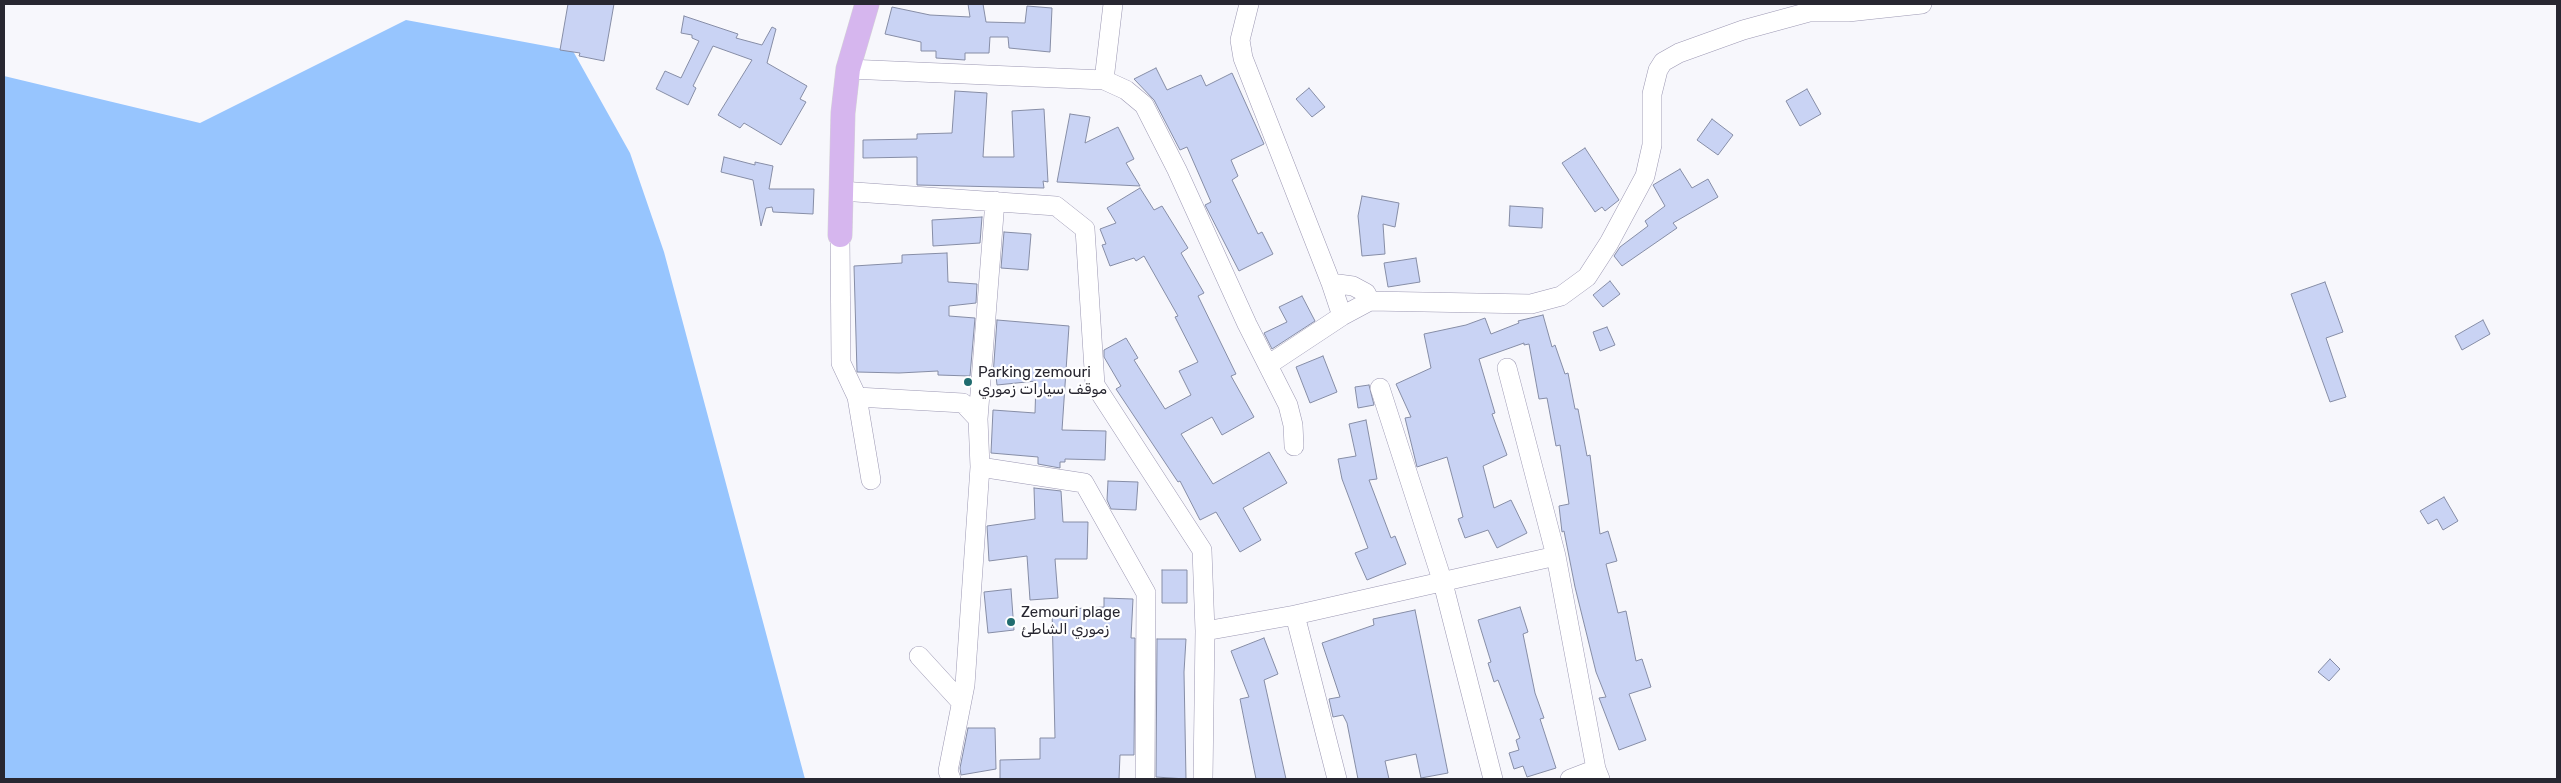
<!DOCTYPE html>
<html>
<head>
<meta charset="utf-8">
<style>
	body { margin:0 }
	#map { position:relative; width:2561px; height:783px; overflow:hidden; background:#f7f7fc; font-family:Rubik,sans-serif }
	canvas { display:block }
	.frame { position:absolute; inset:0; border:5px solid #282731; pointer-events:none }
</style>
</head>
<body>
<div id="map">
<canvas width="2561" height="783"></canvas>
<div class="frame"></div>
</div>
<script>
const g = document.querySelector('canvas').getContext('2d');
g.lineJoin = 'round';
function fillPath(path, color) { g.fillStyle = color; g.fill(path, 'evenodd'); }
const toPath = rows => new Path2D(rows.map(r => 'M' + r).join(''));
function strokePath(path, color, width, dash) { g.strokeStyle = color; g.lineWidth = width; g.lineCap = dash ? 'butt' : 'round'; g.setLineDash(dash || []); g.stroke(path); }
function label(font, color, halo, rows, align = 'center') {
  g.font = font + ' Rubik,"Noto Sans Arabic",sans-serif'; g.lineWidth = 4.5; g.setLineDash([]); g.textBaseline = 'middle'; g.strokeStyle = halo; g.fillStyle = color; for (const [text, x, y, turn = 0] of rows) {
    g.save(); g.translate(x, y); g.rotate((+turn || 0) * Math.PI / 180); g.textAlign = isNaN(turn) ? turn : align; if (halo) g.strokeText(text, 0, 0); g.fillText(text, 0, 0); g.restore();
  }
}
fillPath(toPath([
	[406,20,573,51,630,153,664,252,805,779,4,779,4,76,200,123]
]), '#97c5fe');
const building = toPath([
	[568,4,614,4,604,61,579,56,580,53,560,50,568,4],
	[968,4,983,4,986,22,1025,23,1027,6,1052,8,1050,52,1009,48,1008,37,990,37,989,53,965,53,965,60,936,58,936,51,921,51,921,42,885,34,892,7,930,15,970,17,968,4],
	[684,16,738,34,736,38,762,45,772,27,776,29,767,63,807,86,800,99,806,102,781,145,744,123,740,128,718,115,752,60,713,46,693,86,696,88,688,105,656,89,665,71,681,78,699,41,692,38,692,35,681,33,684,16],
	[1156,68,1167,90,1201,75,1206,86,1232,73,1264,144,1231,160,1238,176,1232,180,1258,234,1262,232,1273,254,1239,271,1205,205,1211,202,1187,147,1180,150,1154,100,1134,79,1156,68],
	[1309,88,1325,107,1312,117,1296,99,1309,88],
	[1807,89,1821,114,1800,126,1786,101,1807,89],
	[955,91,987,93,983,157,1014,157,1012,111,1044,109,1048,182,1043,181,1044,188,917,185,917,157,863,158,863,140,917,139,917,134,952,133,955,91],
	[1070,114,1090,117,1085,143,1118,127,1134,159,1126,163,1140,186,1057,182,1070,114],
	[1712,119,1733,135,1718,155,1697,140,1712,119],
	[1585,148,1619,200,1605,211,1602,207,1595,212,1562,163,1585,148],
	[724,157,755,165,755,162,773,166,769,189,814,189,813,214,773,212,772,207,766,208,761,226,753,180,721,172,724,157],
	[1680,169,1692,188,1708,179,1718,197,1673,223,1677,228,1622,266,1614,256,1620,247,1648,226,1645,221,1665,206,1653,185,1680,169],
	[1140,188,1154,210,1162,206,1188,248,1181,253,1204,293,1198,296,1236,374,1231,376,1254,417,1222,435,1212,417,1181,434,1213,484,1269,452,1287,483,1243,508,1261,540,1240,552,1216,512,1200,520,1180,481,1178,482,1116,389,1121,386,1104,357,1104,350,1126,338,1138,358,1134,360,1165,409,1191,395,1179,371,1198,362,1175,317,1178,316,1144,256,1136,261,1134,258,1110,266,1102,245,1106,244,1100,229,1116,223,1107,208,1140,188],
	[1362,196,1399,203,1395,227,1383,224,1385,254,1362,256,1358,216,1362,196],
	[1510,206,1543,208,1542,228,1509,226,1510,206],
	[982,217,980,243,933,246,932,220,982,217],
	[1004,232,1031,234,1028,270,1001,268,1004,232],
	[947,253,948,282,977,284,976,303,949,306,949,316,975,318,970,376,938,375,938,371,899,373,857,372,854,266,902,263,902,255,947,253],
	[1416,258,1420,282,1388,287,1384,263,1416,258],
	[1610,281,1620,294,1603,307,1593,295,1610,281],
	[2325,282,2343,332,2326,338,2346,397,2330,402,2291,294,2325,282],
	[1302,296,1315,321,1272,349,1264,333,1287,322,1279,307,1302,296],
	[1543,315,1552,347,1555,345,1565,374,1568,373,1575,409,1578,409,1587,456,1590,455,1600,534,1608,531,1617,561,1606,564,1618,613,1626,611,1636,661,1642,659,1651,687,1629,694,1646,740,1619,750,1599,698,1606,697,1596,672,1575,587,1564,531,1562,532,1559,506,1569,504,1560,445,1556,446,1547,398,1539,399,1529,344,1524,345,1524,343,1479,359,1495,413,1492,414,1507,455,1483,466,1494,508,1511,500,1527,533,1497,548,1488,530,1465,538,1458,519,1463,517,1447,457,1417,467,1405,418,1411,417,1396,384,1431,368,1424,334,1466,325,1485,318,1491,334,1519,323,1518,321,1543,315],
	[997,320,1069,326,1062,430,1106,431,1105,460,1065,459,1065,462,1060,462,1060,468,1038,464,1038,457,991,453,993,410,1035,413,1036,381,997,385,996,376,993,376,997,320],
	[2483,320,2490,334,2462,350,2455,336,2483,320],
	[1607,327,1615,345,1600,351,1593,332,1607,327],
	[1323,356,1337,392,1310,403,1296,367,1323,356],
	[1369,385,1374,405,1358,408,1355,387,1369,385],
	[1366,420,1377,479,1369,480,1391,538,1395,536,1406,564,1367,580,1355,553,1368,548,1342,479,1338,459,1356,456,1349,424,1366,420],
	[1108,481,1138,482,1136,510,1111,509,1107,500,1108,481],
	[1034,488,1061,491,1063,522,1088,522,1087,559,1055,559,1058,598,1030,600,1027,556,989,561,987,526,1035,519,1034,488],
	[2444,497,2458,521,2443,530,2437,519,2428,524,2420,511,2444,497],
	[1162,570,1187,570,1187,603,1162,603,1162,570],
	[1011,589,1014,630,988,633,984,592,1011,589],
	[1104,598,1133,599,1131,638,1135,638,1134,755,1120,755,1119,779,1000,779,1000,760,1040,759,1040,738,1055,738,1052,610,1104,607,1104,598],
	[1520,607,1528,632,1523,634,1535,693,1544,718,1540,719,1556,768,1527,777,1523,766,1514,769,1509,753,1519,750,1516,740,1520,738,1498,680,1494,682,1488,663,1491,662,1478,620,1520,607],
	[1415,610,1448,773,1421,778,1416,754,1385,761,1389,779,1358,779,1347,723,1343,715,1333,717,1329,699,1340,697,1322,643,1374,625,1373,619,1415,610],
	[1264,638,1278,674,1264,680,1286,779,1256,779,1240,699,1249,697,1231,651,1264,638],
	[1157,639,1186,639,1184,672,1186,779,1156,777,1157,639],
	[2330,659,2340,669,2329,681,2318,672,2330,659],
	[968,728,995,728,996,769,961,775,960,768,968,728]
]);
fillPath(building, '#c9d3f4');
strokePath(building, '#868da6', 1);
const minor = toPath([
	[1249,4,1240,40,1243,58,1331,283,1342,316],
	[848,69,1104,80,1126,90,1144,105,1177,170,1247,324,1288,405,1293,425,1294,446],
	[1104,80,1113,4],
	[841,191,1056,206,1085,229,1095,385,1202,550,1205,631,1203,779],
	[840,235,841,363,857,397,963,403,978,419,980,467,965,685,948,771,951,779],
	[1331,283,1353,286,1366,293,1370,301],
	[1268,365,1342,316,1370,301,1531,304,1561,296,1587,277,1609,243,1645,176,1652,145,1652,94,1658,70,1663,62,1679,53,1743,30,1809,12,1848,12,1922,4],
	[1507,368,1556,556,1596,769,1600,779],
	[1380,388,1443,583,1493,779],
	[857,397,871,480],
	[978,419,995,201],
	[980,467,1084,483,1146,593,1145,779],
	[1295,615,1337,779],
	[1205,631,1295,615,1556,556],
	[919,656,961,702],
	[1570,779,1596,769]
]);
const major = toPath([
	[840,235,843,113,848,69,867,4]
]);
strokePath(minor, '#9c98b3', 20);
strokePath(major, '#d4d4d6', 25);
strokePath(minor, '#fff', 19);
strokePath(major, '#d6b6ee', 24);
for (const [x, y, r, color] of [
	[968,382,5,"#206c6f"],
	[1011,622,5,"#206c6f"]
]) { const dot = new Path2D(); dot.arc(x, y, r, 0, 2 * Math.PI); g.fillStyle = color; g.fill(dot); strokePath(dot, '#fff', 2); }
label('15px', '#282731', '#fff', [
	["Parking zemouri",978,373],
	["موقف سيارات زموري",978,390],
	["Zemouri plage",1021,613],
	["زموري الشاطئ",1021,630]
], 'left');
</script>
</body>
</html>
